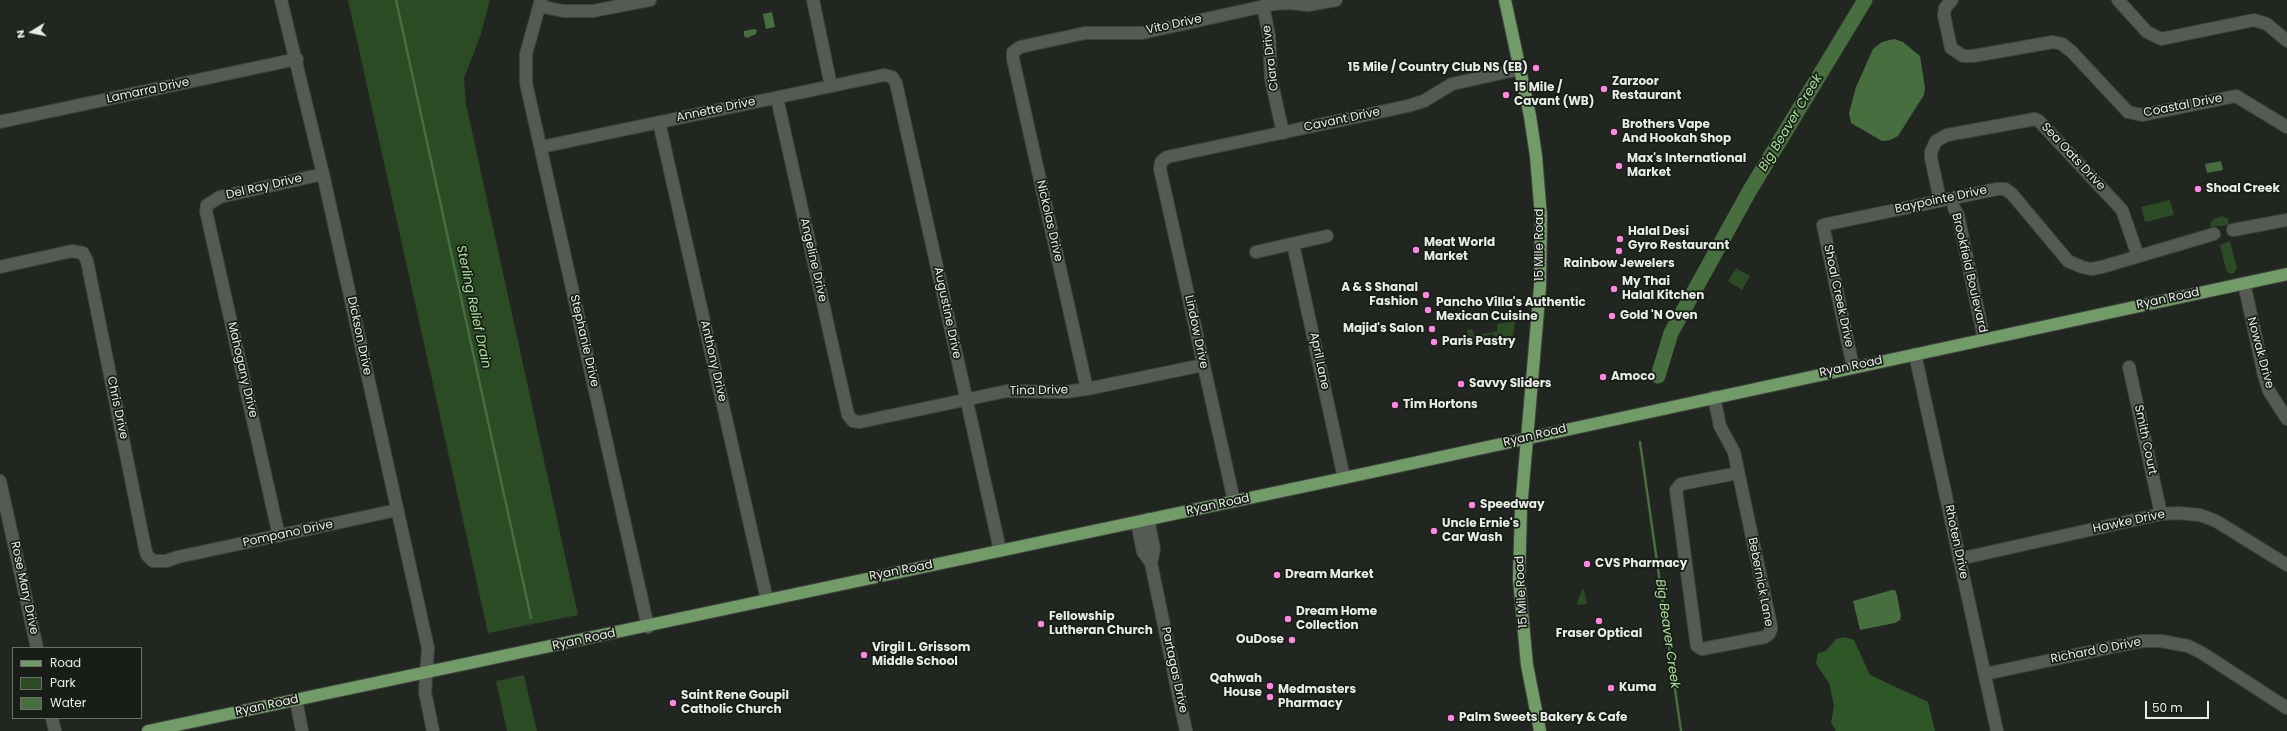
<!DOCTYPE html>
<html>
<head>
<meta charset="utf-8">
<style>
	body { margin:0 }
	#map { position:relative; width:2287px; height:731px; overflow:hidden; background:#222621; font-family:Poppins,sans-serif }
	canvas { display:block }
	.legend { position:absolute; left:12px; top:647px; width:130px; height:72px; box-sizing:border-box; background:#181d17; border:1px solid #6b706a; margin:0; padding:5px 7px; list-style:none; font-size:12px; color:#e8ece7 }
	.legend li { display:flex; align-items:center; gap:8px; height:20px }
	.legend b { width:20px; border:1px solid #6b706a }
	.north { position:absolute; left:12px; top:12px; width:40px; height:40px; -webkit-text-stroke:3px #181d17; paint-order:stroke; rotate:260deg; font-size:11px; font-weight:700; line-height:16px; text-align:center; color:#e8ece7 }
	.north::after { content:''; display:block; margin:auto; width:14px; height:18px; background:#e8ece7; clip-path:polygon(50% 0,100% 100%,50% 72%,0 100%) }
	.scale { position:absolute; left:2145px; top:701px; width:64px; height:18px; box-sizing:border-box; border:2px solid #e8ece7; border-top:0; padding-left:5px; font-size:12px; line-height:14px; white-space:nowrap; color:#e8ece7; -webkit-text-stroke:3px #181d17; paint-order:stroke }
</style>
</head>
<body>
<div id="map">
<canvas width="2287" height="731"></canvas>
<ul class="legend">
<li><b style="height:5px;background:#719c67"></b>Road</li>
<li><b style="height:11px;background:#2a4b23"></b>Park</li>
<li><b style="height:11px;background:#466e3e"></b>Water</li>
</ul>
<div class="north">N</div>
<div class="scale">50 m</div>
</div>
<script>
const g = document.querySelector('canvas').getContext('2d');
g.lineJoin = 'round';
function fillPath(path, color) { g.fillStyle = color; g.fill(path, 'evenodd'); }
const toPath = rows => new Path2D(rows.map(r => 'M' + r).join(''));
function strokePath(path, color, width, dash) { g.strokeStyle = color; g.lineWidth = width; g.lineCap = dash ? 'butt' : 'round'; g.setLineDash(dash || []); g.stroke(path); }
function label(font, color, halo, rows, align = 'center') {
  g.font = font + ' Poppins,sans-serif'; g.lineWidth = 3.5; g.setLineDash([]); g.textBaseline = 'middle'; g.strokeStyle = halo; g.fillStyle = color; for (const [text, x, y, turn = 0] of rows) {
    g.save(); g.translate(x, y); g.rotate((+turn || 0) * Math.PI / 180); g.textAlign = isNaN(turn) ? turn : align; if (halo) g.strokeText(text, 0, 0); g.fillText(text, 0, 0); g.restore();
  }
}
fillPath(toPath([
	[348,0,490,0,480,37,464,78,466,104,578,615,488,633],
	[2170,200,2174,215,2145,222,2141,207],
	[2222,216,2228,219,2229,225,2210,227,2212,220],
	[2230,241,2237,268,2234,273,2230,274,2226,270,2220,245],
	[1736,268,1750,276,1742,290,1728,281],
	[1515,321,1513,336,1496,340,1493,334,1474,338,1475,343,1470,344,1467,330,1472,329,1474,336,1497,331,1497,324],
	[1584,589,1587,604,1578,605,1577,603,1582,590],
	[524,675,537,731,507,731,496,681]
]), '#2a4b23');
fillPath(toPath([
	[1845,637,1854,640,1870,675,1928,702,1935,731,1836,731,1831,723,1834,705,1829,683,1816,664,1818,653,1826,651,1836,639]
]), '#2f5627');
fillPath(toPath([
	[772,12,775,27,766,29,763,14],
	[754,29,757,30,756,34,747,38,744,36,744,31],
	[1894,39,1903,42,1920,56,1925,88,1924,95,1898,136,1890,140,1882,141,1851,123,1849,113,1856,87,1873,49,1882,42],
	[2221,161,2223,170,2207,173,2205,164],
	[1892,590,1895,590,1897,595,1901,616,1900,620,1895,623,1860,630,1853,601]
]), '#466e3e');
strokePath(toPath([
	[396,0,531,618],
	[1640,442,1681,731]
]), '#466e3e', 2.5);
strokePath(toPath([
	[1658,376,1671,333,1750,190,1865,0]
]), '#466e3e', 15);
const minor = toPath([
	[281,0,323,174,428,648,425,692,433,731],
	[541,0,526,54,526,83,648,627],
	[813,0,831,86],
	[1952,0,1945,8,1944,15,1951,48,1963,56,1973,56,2053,42,2062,44,2072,52,2128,112,2142,115,2236,96,2287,127],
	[2118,0,2147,32,2161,39,2254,20,2267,24,2287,41],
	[539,6,563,11,593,11,650,0],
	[1263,6,1269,35,1271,79,1283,133],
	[777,98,848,415,853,421,860,422,1007,391,1065,392,1087,389,1203,365],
	[0,122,297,59],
	[659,122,767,600],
	[541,147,884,75,892,77,896,83,1000,550],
	[1940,200,1931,158,1931,152,1936,141,1947,135,2035,119,2039,121,2122,210,2138,256],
	[1954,208,1958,215,1984,339],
	[2233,230,2287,220],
	[1293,244,1344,478],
	[1256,252,1327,236],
	[0,267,72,251,83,253,87,261,145,548,147,555,153,561,166,561,178,557,397,510],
	[2244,283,2264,375,2269,391,2287,419],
	[1915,354,1997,731],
	[1853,367,1823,225,1997,189,2005,189,2012,194,2068,261,2082,267,2091,269,2102,267,2214,234],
	[2129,367,2161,514],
	[1087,389,1013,59,1013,52,1020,47,1085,33,1142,33,1274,4,1290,3,1308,5,1336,0],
	[1714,397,1720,426,1734,452,1771,626,1771,629,1769,634,1765,637,1702,649,1697,646,1696,640,1676,490,1681,484,1738,473],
	[0,481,37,648],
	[1234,501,1160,169,1161,162,1167,157,1408,106,1424,101,1452,84,1520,69],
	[1148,519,1154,549,1151,563,1186,731],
	[1137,522,1143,552,1151,563],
	[279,536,206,211,207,205,220,197,323,174],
	[1959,559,2161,514,2178,513,2200,515,2216,521,2287,565],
	[1985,674,2122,645,2143,641,2161,641,2188,646,2202,653,2287,708],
	[296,700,302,731],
	[52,718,55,731]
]);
const major = toPath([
	[1505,0,1530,116,1536,156,1541,217,1540,287,1521,509,1519,579,1527,665,1540,731],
	[148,731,1344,478,2287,274]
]);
strokePath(minor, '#40443f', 14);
strokePath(major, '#40443f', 14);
strokePath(minor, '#555a54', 12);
strokePath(major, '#719c67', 12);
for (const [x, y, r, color] of [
	[1536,68,4,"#fd86e2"],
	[1604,89,4,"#fd86e2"],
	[1506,95,4,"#fd86e2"],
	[1614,132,4,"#fd86e2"],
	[1619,166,4,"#fd86e2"],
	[2198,189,4,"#fd86e2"],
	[1620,239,4,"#fd86e2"],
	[1416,250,4,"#fd86e2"],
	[1619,251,4,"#fd86e2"],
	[1614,289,4,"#fd86e2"],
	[1426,295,4,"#fd86e2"],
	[1428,310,4,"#fd86e2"],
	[1612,316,4,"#fd86e2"],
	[1432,329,4,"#fd86e2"],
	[1434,342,4,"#fd86e2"],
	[1603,377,4,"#fd86e2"],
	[1461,384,4,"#fd86e2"],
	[1395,405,4,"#fd86e2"],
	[1472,505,4,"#fd86e2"],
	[1434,531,4,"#fd86e2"],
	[1587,564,4,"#fd86e2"],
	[1277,575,4,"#fd86e2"],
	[1288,619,4,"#fd86e2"],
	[1599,621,4,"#fd86e2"],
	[1041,624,4,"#fd86e2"],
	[1292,640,4,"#fd86e2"],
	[864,655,4,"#fd86e2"],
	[1270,686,4,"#fd86e2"],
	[1611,688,4,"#fd86e2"],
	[1270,697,4,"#fd86e2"],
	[673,703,4,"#fd86e2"],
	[1451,718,4,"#fd86e2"]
]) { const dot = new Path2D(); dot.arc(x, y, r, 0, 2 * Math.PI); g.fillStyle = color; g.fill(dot); strokePath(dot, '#181d17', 1.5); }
label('12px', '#e8ece7', '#181d17', [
	["Vito Drive",1174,25,-12],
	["Ciara Drive",1271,58,-97],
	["Lamarra Drive",148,91,-12],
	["Coastal Drive",2183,106,-11],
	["Annette Drive",716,110,-12],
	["Cavant Drive",1342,120,-12],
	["Sea Oats Drive",2073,157,47],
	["Del Ray Drive",264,187,-13],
	["Baypointe Drive",1941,200,-12],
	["Nickolas Drive",1049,221,77],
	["15 Mile Road",1540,245,-90],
	["Angeline Drive",813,260,77],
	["Brookfield Boulevard",1969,273,77],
	["Shoal Creek Drive",1838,296,78],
	["Ryan Road",2168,299,-12],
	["Augustine Drive",947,313,78],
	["Lindow Drive",1196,332,78],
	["Dickson Drive",359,336,78],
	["Stephanie Drive",584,341,77],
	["Nowak Drive",2260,353,75],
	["Anthony Drive",713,361,77],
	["April Lane",1319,361,78],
	["Ryan Road",1851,367,-12],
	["Mahogany Drive",242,370,77],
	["Tina Drive",1039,391,-1],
	["Chris Drive",117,408,78],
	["Ryan Road",1535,436,-13],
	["Smith Court",2145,440,78],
	["Ryan Road",1218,505,-12],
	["Hawke Drive",2129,522,-12],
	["Pompano Drive",288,534,-12],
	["Rhoten Drive",1956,542,78],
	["Ryan Road",901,571,-11],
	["Bebernick Lane",1760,582,79],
	["Rose Mary Drive",24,588,78],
	["15 Mile Road",1522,592,-93],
	["Ryan Road",584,640,-12],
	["Richard O Drive",2096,651,-11],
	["Partagas Drive",1174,670,78],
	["Ryan Road",267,706,-12]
]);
label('bold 12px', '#e8ece7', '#181d17', [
	["15 Mile / Country Club NS (EB)",1528,68,"right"],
	["Zarzoor",1612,82],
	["Restaurant",1612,96],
	["15 Mile /",1514,88],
	["Cavant (WB)",1514,102],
	["Brothers Vape",1622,125],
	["And Hookah Shop",1622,139],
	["Max's International",1627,159],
	["Market",1627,173],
	["Shoal Creek",2206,189],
	["Halal Desi",1628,232],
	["Gyro Restaurant",1628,246],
	["Meat World",1424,243],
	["Market",1424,257],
	["Rainbow Jewelers",1619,264,"center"],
	["My Thai",1622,282],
	["Halal Kitchen",1622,296],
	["A & S Shanal",1418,288,"right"],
	["Fashion",1418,302,"right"],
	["Pancho Villa's Authentic",1436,303],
	["Mexican Cuisine",1436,317],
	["Gold 'N Oven",1620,316],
	["Majid's Salon",1424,329,"right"],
	["Paris Pastry",1442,342],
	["Amoco",1611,377],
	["Savvy Sliders",1469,384],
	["Tim Hortons",1403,405],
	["Speedway",1480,505],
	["Uncle Ernie's",1442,524],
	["Car Wash",1442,538],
	["CVS Pharmacy",1595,564],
	["Dream Market",1285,575],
	["Dream Home",1296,612],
	["Collection",1296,626],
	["Fellowship",1049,617],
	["Lutheran Church",1049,631],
	["Fraser Optical",1599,634,"center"],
	["OuDose",1284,640,"right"],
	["Virgil L. Grissom",872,648],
	["Middle School",872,662],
	["Qahwah",1262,679,"right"],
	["House",1262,693,"right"],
	["Kuma",1619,688],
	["Medmasters",1278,690],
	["Pharmacy",1278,704],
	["Saint Rene Goupil",681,696],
	["Catholic Church",681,710],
	["Palm Sweets Bakery & Cafe",1459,718]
], 'left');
label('italic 13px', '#a6e299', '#181d17', [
	["Big Beaver Creek",1791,123,-59],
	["Sterling Relief Drain",473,307,78],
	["Big Beaver Creek",1667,634,82]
]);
</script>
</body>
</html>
